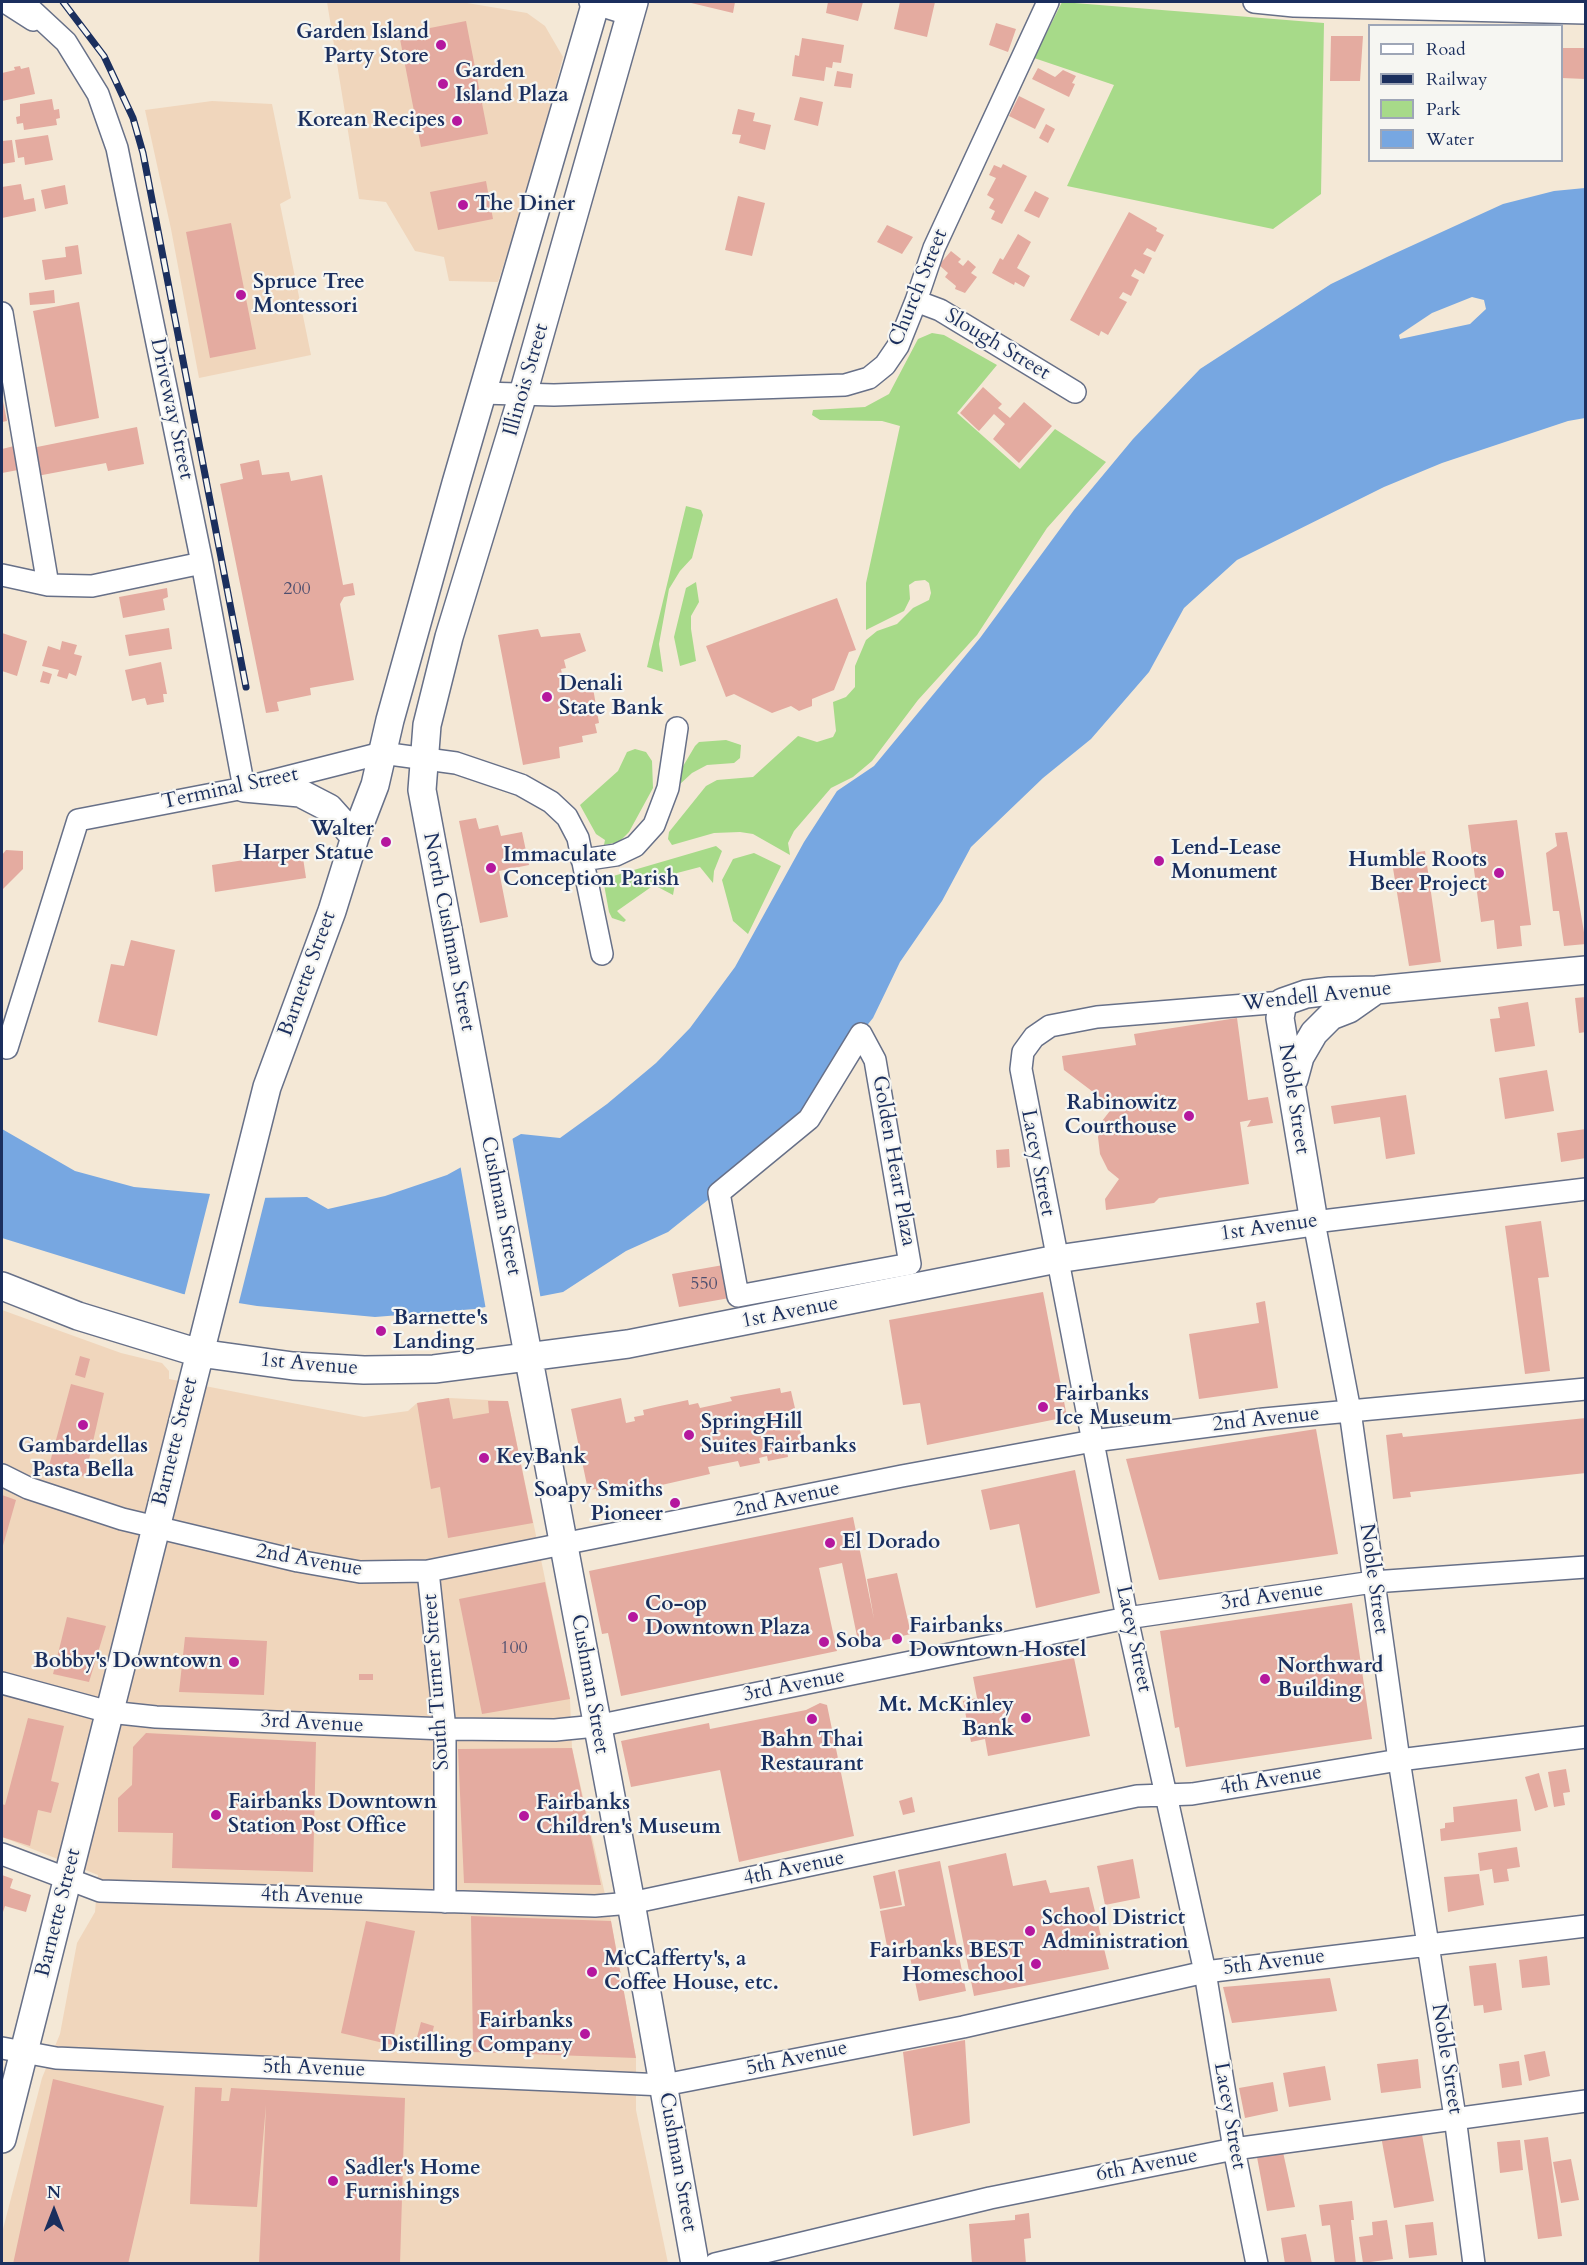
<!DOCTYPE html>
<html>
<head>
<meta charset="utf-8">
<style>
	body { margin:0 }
	#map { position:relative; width:1587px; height:2265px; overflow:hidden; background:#f4e8d6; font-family:Cardo,serif }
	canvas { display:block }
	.frame { position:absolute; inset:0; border:3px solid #1b2f5e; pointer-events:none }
	.legend { position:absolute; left:1368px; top:24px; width:195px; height:138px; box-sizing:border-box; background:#f6f6f2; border:2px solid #9ea6b7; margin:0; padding:8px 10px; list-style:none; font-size:18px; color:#1b2f5e }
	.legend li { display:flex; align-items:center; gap:12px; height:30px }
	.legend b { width:30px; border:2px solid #9ea6b7 }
	.north { position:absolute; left:24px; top:2181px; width:60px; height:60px; -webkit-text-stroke:4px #f6f6f2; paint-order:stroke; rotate:0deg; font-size:16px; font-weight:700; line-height:24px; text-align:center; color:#1b2f5e }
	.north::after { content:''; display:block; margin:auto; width:21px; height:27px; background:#1b2f5e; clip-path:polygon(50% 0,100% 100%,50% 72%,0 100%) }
</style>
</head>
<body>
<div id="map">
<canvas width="1587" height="2265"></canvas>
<div class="frame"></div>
<ul class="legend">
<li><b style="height:8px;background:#fff"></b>Road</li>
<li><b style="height:8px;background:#1b2f5e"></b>Railway</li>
<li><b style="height:16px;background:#a7da89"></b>Park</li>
<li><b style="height:16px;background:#77a7e1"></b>Water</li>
</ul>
<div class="north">N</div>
</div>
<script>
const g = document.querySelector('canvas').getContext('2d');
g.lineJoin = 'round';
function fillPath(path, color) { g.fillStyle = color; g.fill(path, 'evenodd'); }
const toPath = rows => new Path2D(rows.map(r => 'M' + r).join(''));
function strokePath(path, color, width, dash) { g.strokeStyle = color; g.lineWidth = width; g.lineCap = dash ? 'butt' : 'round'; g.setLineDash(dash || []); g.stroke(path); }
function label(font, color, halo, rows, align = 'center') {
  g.font = font + ' Cardo,serif'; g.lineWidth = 4.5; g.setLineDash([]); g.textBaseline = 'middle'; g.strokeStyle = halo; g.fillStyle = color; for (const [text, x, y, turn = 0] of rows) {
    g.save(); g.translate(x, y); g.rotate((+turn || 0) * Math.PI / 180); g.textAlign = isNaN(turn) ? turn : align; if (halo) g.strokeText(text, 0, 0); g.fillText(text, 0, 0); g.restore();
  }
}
fillPath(toPath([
	[327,2,461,2,527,13,545,26,563,57,532,178,498,282,449,281,444,257,415,251,386,202,359,199],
	[212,101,272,104,291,198,280,204,311,355,199,378,171,229,145,110],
	[2,1310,121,1353,162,1363,169,1371,169,1379,364,1417,408,1411,417,1403,449,1398,508,1401,570,1699,572,1748,611,1921,636,2058,636,2110,668,2263,2,2263,2,2233,42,2078,60,2034,77,1943,95,1912,98,1875,2,1837]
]), '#f0d6bc');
fillPath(toPath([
	[1062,2,1324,23,1321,194,1273,229,1067,186,1114,85,1034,58],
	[932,333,944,335,997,365,957,413,1020,469,1055,429,1106,462,1047,528,977,635,918,700,872,761,853,777,831,788,794,831,788,843,790,855,753,834,740,832,714,833,672,845,668,839,669,832,706,786,717,780,753,777,798,736,817,742,833,737,836,731,833,702,846,697,855,687,855,666,866,640,877,631,897,624,913,608,929,600,931,593,929,583,925,580,915,581,909,585,910,599,904,611,866,630,866,583,900,426,882,421,820,420,812,415,813,410,865,407,889,394,918,339],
	[686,506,701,510,703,515,692,558,680,571,669,589,659,644,663,672,647,667],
	[696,582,699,602,691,616,691,629,696,661,680,666,674,637,686,588],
	[726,740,741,745,740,758,734,763,707,765,692,773,679,785,679,773,695,746,699,742],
	[635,749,646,752,652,761,653,788,629,832,619,842,604,845,605,840,596,834,580,805,618,771,627,752],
	[716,846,722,851,714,871,713,883,700,867,677,873,673,895,654,885,617,911,626,920,624,922,612,918,609,912,603,879],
	[754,853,781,866,748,934,733,921,722,880,733,859]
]), '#a7da89');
fillPath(toPath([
	[1585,188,1585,418,1568,421,1442,463,1384,487,1237,560,1184,608,1149,672,1091,739,1043,778,971,847,942,901,900,962,873,1018,860,1034,809,1119,668,1232,626,1251,563,1292,475,1309,375,1317,257,1306,183,1294,2,1238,2,1129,75,1171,134,1187,255,1198,307,1197,328,1209,385,1196,447,1175,521,1134,560,1138,607,1104,656,1063,690,1028,735,967,804,842,837,791,874,766,980,638,1074,510,1133,439,1200,369,1331,284,1387,257,1503,204,1554,191],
	[1472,297,1484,300,1486,309,1470,324,1400,339,1399,335,1432,313]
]), '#77a7e1');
fillPath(toPath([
	[512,1136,541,1300,486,1310,460,1164],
	[211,1190,266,1195,238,1306,184,1297]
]), '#f4e8d6');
fillPath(toPath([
	[687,2,735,2,733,13],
	[828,2,863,2,858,21,826,13],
	[900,2,935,2,927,37,894,29],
	[466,21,488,134,421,147,399,34],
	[996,23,1016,29,1008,52,989,45],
	[1331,36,1363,36,1360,81,1330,81],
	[802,38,844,45,841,63,833,62,832,68,826,67,824,81,792,76,795,55,799,56],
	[1562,48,1585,48,1585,79,1562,78],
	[20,66,21,69,29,67,35,94,2,101,2,73,15,70,14,67],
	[1038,68,1055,77,1063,70,1076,76,1072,83,1075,84,1069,97,1032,79],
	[837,71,853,74,851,88,834,86],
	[1019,96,1045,109,1035,129,1009,116],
	[800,97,823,102,818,126,794,120],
	[52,99,54,110,59,109,60,118,56,119,57,125,24,130,23,123,17,124,16,117,20,116,20,104],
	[738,109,755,113,753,121,771,125,765,150,739,143,741,135,732,134],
	[1046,124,1055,129,1048,143,1039,138],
	[48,135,53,160,25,165,24,157,18,158,15,140],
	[12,140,15,162,2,164,2,141],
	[1003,164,1027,176,1002,224,991,219,995,211,989,208,994,199,987,195,996,178,989,175,994,165,1001,168],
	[486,181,493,219,438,230,430,192],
	[21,184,24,200,34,198,36,211,2,218,2,187],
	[65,185,68,204,45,209,41,190],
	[1035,191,1049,198,1039,218,1024,211],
	[738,196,765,203,752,256,725,250],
	[1129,212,1157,228,1156,231,1164,235,1155,252,1147,248,1143,254,1152,258,1144,274,1135,269,1131,276,1139,280,1131,296,1123,292,1119,298,1127,302,1108,335,1101,331,1099,336,1070,320],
	[231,223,256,349,210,358,186,232],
	[887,225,913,237,902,254,877,242],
	[1018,234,1031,242,1017,268,1030,276,1024,287,1015,282,1014,285,992,273,1000,258,1003,260],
	[78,245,82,274,45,280,42,260,66,257,65,247],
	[951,251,961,259,958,262,963,266,968,260,976,267,971,273,977,277,965,293,955,289,956,286,945,277,948,273,939,265],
	[54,290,55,303,30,305,29,293],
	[79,302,99,418,55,427,33,311],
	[983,387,1002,404,998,408,1010,418,1024,402,1052,426,1019,463,993,439,1005,424,994,414,979,431,960,413],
	[2,396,7,421,2,422],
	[137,427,144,464,108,471,106,463,37,476,32,448],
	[14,446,18,470,2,473,2,449],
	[259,460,262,475,289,472,291,481,322,475,343,585,353,583,355,595,344,597,340,604,354,680,310,688,311,695,277,702,279,711,266,713,220,484,243,479,240,464],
	[167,588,168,597,163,599,165,610,123,618,119,597],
	[837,598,856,650,849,652,834,690,812,699,812,706,799,711,791,706,772,713,734,694,726,697,706,646],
	[169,628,172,649,129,656,125,635],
	[538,629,541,637,580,633,586,651,564,660,566,668,561,669,565,689,584,684,593,688,599,723,595,724,597,733,582,736,583,742,559,747,560,758,523,765,498,635],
	[2,633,27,641,17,676,2,671],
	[62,641,77,645,74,654,82,656,76,676,69,673,67,679,57,676,59,670,42,666,48,646,60,650],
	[161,662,167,694,163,694,164,702,147,705,145,698,132,701,125,670],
	[43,671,52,674,49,684,40,682],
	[476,818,479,829,498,825,501,836,522,832,529,865,499,871,508,917,480,923,459,821],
	[1517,820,1531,925,1520,926,1522,946,1497,949,1494,920,1481,922,1468,825],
	[1567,832,1586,944,1564,946,1559,911,1553,911,1546,853,1557,846,1555,833],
	[6,850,23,851,23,869,2,890,2,855],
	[302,851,306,878,215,892,212,865],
	[1425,851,1441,962,1409,966,1391,856],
	[131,940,175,950,157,1036,98,1022,111,964,124,966],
	[1586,997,1586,1032,1579,1033,1575,998],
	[1528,1002,1535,1046,1495,1052,1490,1019,1500,1018,1498,1007],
	[1237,1018,1248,1100,1268,1097,1273,1123,1247,1127,1251,1120,1240,1122,1249,1184,1159,1198,1154,1203,1106,1210,1105,1199,1119,1179,1108,1170,1100,1154,1098,1137,1102,1121,1113,1107,1064,1070,1062,1056,1136,1045,1134,1034],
	[1547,1070,1554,1111,1505,1119,1499,1078],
	[1406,1095,1415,1154,1386,1159,1380,1117,1334,1124,1331,1106],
	[1586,1129,1586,1158,1561,1162,1557,1133],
	[1009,1149,1010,1167,997,1168,996,1150],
	[1541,1221,1549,1277,1538,1278,1550,1371,1525,1374,1505,1226],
	[729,1264,735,1297,679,1307,672,1274],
	[1043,1292,1067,1417,927,1445,920,1403,903,1405,889,1320],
	[1265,1301,1278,1388,1199,1399,1189,1334,1259,1323,1256,1303],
	[80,1356,90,1359,85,1378,75,1375],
	[71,1384,104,1393,85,1477,49,1466],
	[780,1388,781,1393,791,1391,804,1447,787,1450,788,1457,768,1461,767,1456,759,1458,760,1463,740,1467,738,1461,708,1467,710,1474,644,1489,643,1483,597,1493,596,1489,588,1490,571,1409,621,1398,626,1423,635,1421,634,1417,644,1415,643,1410,660,1406,688,1400,689,1405,698,1403,700,1408,732,1401,730,1397],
	[449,1398,453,1419,489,1413,488,1401,508,1401,533,1523,448,1538,440,1487,431,1489,417,1403],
	[1586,1418,1586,1473,1410,1492,1411,1497,1393,1499,1386,1435,1402,1433,1403,1437],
	[1316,1429,1338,1554,1159,1580,1126,1459],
	[1075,1470,1100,1593,1036,1608,1019,1524,990,1530,981,1490],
	[2,1495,16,1500,2,1549],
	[853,1517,874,1619,867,1579,897,1573,911,1634,859,1646,842,1563,819,1568,837,1651,621,1696,608,1633,602,1634,589,1571],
	[545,1582,570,1699,482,1714,459,1599],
	[1352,1603,1372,1739,1186,1767,1179,1727,1175,1728,1160,1631],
	[67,1617,106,1626,89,1682,53,1674],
	[185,1637,267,1641,264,1695,179,1692],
	[1074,1658,1090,1736,988,1756,985,1739,971,1742,963,1701,977,1698,973,1677],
	[359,1674,373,1674,373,1680,359,1680],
	[820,1703,827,1705,854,1836,739,1862,720,1770,631,1787,621,1741,709,1723,710,1729,806,1710],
	[28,1718,64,1726,51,1781,59,1783,51,1813,38,1810,30,1846,2,1837,2,1804,5,1805],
	[146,1733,316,1742,313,1872,172,1868,173,1833,118,1832,118,1798,132,1785,133,1747],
	[572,1748,601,1885,464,1883,458,1749],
	[1566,1769,1570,1792,1563,1793,1565,1805,1554,1807,1548,1772],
	[1539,1773,1548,1807,1535,1811,1525,1777],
	[912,1797,915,1812,903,1815,899,1801],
	[1517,1799,1521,1831,1441,1841,1440,1829,1445,1828,1445,1823,1454,1822,1453,1807],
	[1517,1847,1520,1867,1507,1869,1509,1881,1494,1883,1492,1869,1480,1871,1478,1853],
	[1006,1853,1013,1886,1046,1880,1050,1893,1089,1887,1109,1969,974,1996,948,1866],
	[1133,1859,1140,1898,1105,1905,1097,1866],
	[940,1861,966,1991,919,2001,907,1942,887,1946,880,1911,905,1906,898,1870],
	[895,1871,902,1905,880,1909,873,1876],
	[1479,1874,1484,1905,1448,1912,1444,1877],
	[2,1875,13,1879,10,1888,31,1895,26,1912,5,1906,2,1915],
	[471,1916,611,1921,636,2058,473,2052],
	[366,1921,415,1931,392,2045,341,2033],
	[1547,1956,1550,1985,1522,1988,1519,1960],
	[1496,1963,1502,2010,1484,2013,1483,2005,1474,2006,1469,1966],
	[1330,1978,1337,2011,1232,2023,1223,1987],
	[421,2022,434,2026,428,2049,415,2045],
	[965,2040,970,2123,913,2136,903,2052],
	[1545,2051,1550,2076,1529,2081,1524,2055],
	[1418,2059,1421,2088,1381,2093,1377,2064],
	[1519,2061,1522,2085,1502,2088,1499,2064],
	[1325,2066,1331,2100,1289,2107,1283,2073],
	[53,2079,164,2106,128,2264,13,2264],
	[1273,2082,1278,2111,1245,2118,1239,2088],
	[195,2087,222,2088,221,2101,229,2101,231,2088,405,2098,400,2264,259,2264,266,2105,257,2207,190,2204],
	[1421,2129,1434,2201,1394,2208,1381,2136],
	[1548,2137,1562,2236,1538,2239,1524,2140],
	[1520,2140,1523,2170,1500,2173,1497,2142],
	[1283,2152,1295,2207,1267,2211,1257,2157],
	[1571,2159,1579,2200,1561,2203,1553,2162],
	[1352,2201,1354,2220,1351,2220,1356,2264,1335,2264,1330,2225,1322,2226,1319,2205],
	[1029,2213,1031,2238,1024,2239,1026,2264,972,2264,969,2224,1015,2220,1015,2215],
	[1387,2220,1393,2259,1363,2263,1359,2237,1373,2235,1372,2222],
	[1433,2222,1437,2255,1409,2258,1405,2225],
	[1306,2234,1312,2264,1285,2264,1281,2238]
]), '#e4aba0');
const minor = toPath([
	[5,2,33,20],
	[23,2,66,42,98,94,117,148,202,563,244,788],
	[590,2,631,15],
	[1254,2,1294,6,1586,13],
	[916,301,940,310,1075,392],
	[2,313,48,585],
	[481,393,554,395,845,385,869,378,885,365,898,346,916,301,934,248,1048,2],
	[2,575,48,585,92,586,202,563],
	[582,860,616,855,635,846,654,825,668,788,677,728],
	[861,1034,875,1060,910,1264,738,1296,719,1193,809,1119,861,1034],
	[7,1048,78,820,244,788,382,753,456,763,521,785,551,802,567,817,578,838,602,954],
	[2,1475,28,1488,122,1519,298,1561,360,1572,428,1571,902,1476,1093,1441,1264,1419,1586,1389],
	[428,1571,445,1729,445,1902],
	[2,1683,109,1712,156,1717,445,1729,555,1730,596,1726,1127,1618,1373,1582,1586,1567],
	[2,1854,100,1891,595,1906,631,1903,678,1893,1137,1796,1192,1794,1399,1760,1586,1737],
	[2,2048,56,2058,664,2085,963,2027,1205,1972,1586,1926],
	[715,2264,990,2198,1234,2149,1586,2101],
	[1257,2264,1234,2149,1205,1972,1127,1618,1021,1069,1023,1052,1034,1037,1050,1026,1097,1017,1283,1002],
	[1474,2264,1455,2117,1399,1760,1350,1411,1314,1222,1586,1189]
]);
const major = toPath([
	[634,2,523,394,449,637,427,725,422,790,631,1903,695,2264],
	[244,788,300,793,329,808,355,837],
	[1294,1079,1300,1057,1314,1033,1331,1016,1349,1009,1376,990],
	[2,1286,78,1316,199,1353,293,1366,364,1370,434,1369,628,1344,1057,1259,1314,1222,1280,1018,1283,1002,1306,994,1330,991,1376,990,1586,970],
	[2,2139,267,1087,332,911,355,837,375,785,390,720,456,483,596,2]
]);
strokePath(minor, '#677088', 24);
strokePath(major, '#677088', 30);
strokePath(minor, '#fff', 21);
strokePath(major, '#fff', 27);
const rail = toPath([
	[63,2,104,56,133,118,143,153,246,687]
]);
strokePath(rail, '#1b2f5e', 7);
strokePath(rail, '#f6f6f2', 4.5, [14]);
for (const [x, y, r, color] of [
	[441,45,6,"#b5179e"],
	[443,84,6,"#b5179e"],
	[457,121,6,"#b5179e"],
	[463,205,6,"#b5179e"],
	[241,295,6,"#b5179e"],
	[547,697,6,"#b5179e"],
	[386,842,6,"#b5179e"],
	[1159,861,6,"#b5179e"],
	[491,868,6,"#b5179e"],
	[1499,873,6,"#b5179e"],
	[1189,1116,6,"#b5179e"],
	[381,1331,6,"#b5179e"],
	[1043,1407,6,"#b5179e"],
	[83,1425,6,"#b5179e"],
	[689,1435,6,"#b5179e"],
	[484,1458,6,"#b5179e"],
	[675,1503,6,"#b5179e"],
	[830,1543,6,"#b5179e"],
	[633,1617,6,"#b5179e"],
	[897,1639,6,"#b5179e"],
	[824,1642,6,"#b5179e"],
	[234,1662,6,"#b5179e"],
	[1265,1679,6,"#b5179e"],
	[1026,1718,6,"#b5179e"],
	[812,1719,6,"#b5179e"],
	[216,1815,6,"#b5179e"],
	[524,1816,6,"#b5179e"],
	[1030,1931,6,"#b5179e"],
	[1036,1964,6,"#b5179e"],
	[592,1972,6,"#b5179e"],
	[585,2034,6,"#b5179e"],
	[333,2181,6,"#b5179e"]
]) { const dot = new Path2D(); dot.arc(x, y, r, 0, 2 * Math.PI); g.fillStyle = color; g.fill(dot); strokePath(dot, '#f6f6f2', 2); }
label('18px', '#4d4e6e', null, [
	["200",297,590],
	["550",704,1285],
	["100",514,1649]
]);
label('bold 21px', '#1b2f5e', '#f6f6f2', [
	["Garden Island",429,33,"right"],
	["Party Store",429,57,"right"],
	["Garden",455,72],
	["Island Plaza",455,96],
	["Korean Recipes",445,121,"right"],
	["The Diner",475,205],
	["Spruce Tree",253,283],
	["Montessori",253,307],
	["Denali",559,685],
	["State Bank",559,709],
	["Walter",374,830,"right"],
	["Harper Statue",374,854,"right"],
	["Lend-Lease",1171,849],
	["Monument",1171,873],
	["Immaculate",503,856],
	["Conception Parish",503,880],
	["Humble Roots",1487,861,"right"],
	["Beer Project",1487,885,"right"],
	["Rabinowitz",1177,1104,"right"],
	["Courthouse",1177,1128,"right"],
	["Barnette's",393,1319],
	["Landing",393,1343],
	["Fairbanks",1055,1395],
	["Ice Museum",1055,1419],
	["SpringHill",701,1423],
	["Suites Fairbanks",701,1447],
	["Gambardellas",83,1447,"center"],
	["Pasta Bella",83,1471,"center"],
	["KeyBank",496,1458],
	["Soapy Smiths",663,1491,"right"],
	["Pioneer",663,1515,"right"],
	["El Dorado",842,1543],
	["Co-op",645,1605],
	["Downtown Plaza",645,1629],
	["Fairbanks",909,1627],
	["Downtown Hostel",909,1651],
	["Soba",836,1642],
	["Bobby's Downtown",222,1662,"right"],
	["Northward",1277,1667],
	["Building",1277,1691],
	["Mt. McKinley",1014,1706,"right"],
	["Bank",1014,1730,"right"],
	["Bahn Thai",812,1741,"center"],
	["Restaurant",812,1765,"center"],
	["Fairbanks Downtown",228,1803],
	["Station Post Office",228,1827],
	["Fairbanks",536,1804],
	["Children's Museum",536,1828],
	["School District",1042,1919],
	["Administration",1042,1943],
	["Fairbanks BEST",1024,1952,"right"],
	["Homeschool",1024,1976,"right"],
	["McCafferty's, a",604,1960],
	["Coffee House, etc.",604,1984],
	["Fairbanks",573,2022,"right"],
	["Distilling Company",573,2046,"right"],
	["Sadler's Home",345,2169],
	["Furnishings",345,2193]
], 'left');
label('21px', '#1b2f5e', '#f6f6f2', [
	["Church Street",919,288,-68],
	["Slough Street",997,345,31],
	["Illinois Street",527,380,-74],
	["Driveway Street",171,409,78],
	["Terminal Street",230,789,-12],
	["North Cushman Street",448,932,79],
	["Barnette Street",308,974,-70],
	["Wendell Avenue",1317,997,-6],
	["Noble Street",1293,1099,81],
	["Golden Heart Plaza",893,1161,80],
	["Lacey Street",1037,1163,79],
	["Cushman Street",500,1206,79],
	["1st Avenue",1269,1228,-8],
	["1st Avenue",790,1313,-11],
	["1st Avenue",309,1365,5],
	["2nd Avenue",1266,1420,-6],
	["Barnette Street",176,1442,-76],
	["2nd Avenue",787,1500,-12],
	["2nd Avenue",309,1561,10],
	["Noble Street",1373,1579,82],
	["3rd Avenue",1272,1597,-8],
	["Lacey Street",1133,1639,78],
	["South Turner Street",437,1682,-94],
	["Cushman Street",589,1684,80],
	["3rd Avenue",794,1686,-11],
	["3rd Avenue",312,1724,3],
	["4th Avenue",1271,1781,-9],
	["4th Avenue",794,1869,-12],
	["4th Avenue",312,1897,2],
	["Barnette Street",59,1913,-76],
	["5th Avenue",1274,1963,-7],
	["5th Avenue",797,2059,-12],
	["Noble Street",1446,2059,81],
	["5th Avenue",314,2069,2],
	["Lacey Street",1229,2116,80],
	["Cushman Street",677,2162,80],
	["6th Avenue",1147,2166,-11]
]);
</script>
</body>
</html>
